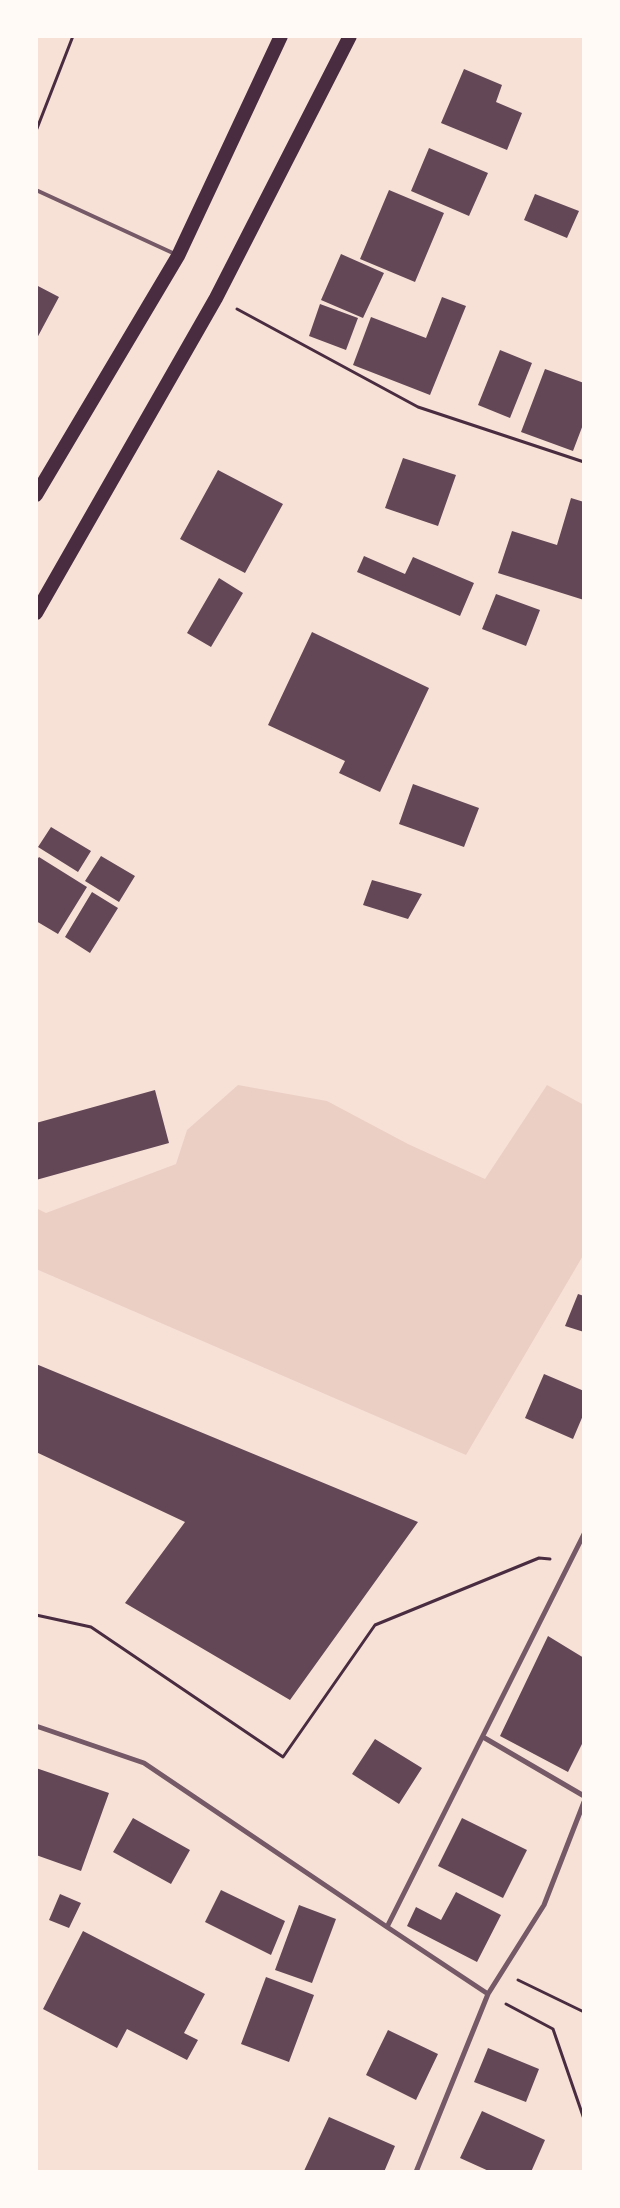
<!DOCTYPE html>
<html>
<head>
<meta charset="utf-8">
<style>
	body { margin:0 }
	#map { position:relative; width:620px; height:2208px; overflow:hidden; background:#f7e1d7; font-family:Figtree,sans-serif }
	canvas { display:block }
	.frame { position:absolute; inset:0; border:38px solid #fffaf5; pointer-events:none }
</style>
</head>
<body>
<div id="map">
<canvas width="620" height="2208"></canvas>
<div class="frame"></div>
</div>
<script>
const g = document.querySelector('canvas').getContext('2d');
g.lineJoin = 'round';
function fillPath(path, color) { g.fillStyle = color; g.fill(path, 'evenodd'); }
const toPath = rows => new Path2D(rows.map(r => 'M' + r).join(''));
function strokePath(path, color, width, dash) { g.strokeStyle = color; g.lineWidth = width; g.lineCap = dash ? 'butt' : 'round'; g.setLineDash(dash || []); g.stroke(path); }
fillPath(toPath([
	[238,1085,327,1101,408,1144,485,1179,547,1085,584,1105,584,1254,466,1455,36,1269,36,1208,46,1213,176,1164,187,1130]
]), '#ebcfc5');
fillPath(toPath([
	[464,69,502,85,496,102,522,113,507,150,441,123],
	[429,148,488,173,469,216,411,191],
	[389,190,444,213,415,282,360,259],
	[535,194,579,211,567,238,524,220],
	[341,254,384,273,363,318,321,300],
	[36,285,59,297,36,340],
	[442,297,466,306,430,395,353,365,371,317,426,338],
	[320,304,358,318,346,350,309,336],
	[500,350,532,363,510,418,478,405],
	[545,369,584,383,584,422,573,451,521,432],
	[403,458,456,475,438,526,385,508],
	[218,470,283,504,245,573,180,539],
	[571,498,584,502,584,600,498,573,512,531,557,545],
	[364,556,405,574,413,557,474,583,460,616,357,572],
	[219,578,243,593,211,647,187,633],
	[496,594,540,610,526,646,482,629],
	[312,632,429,688,380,792,339,773,345,761,268,725],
	[413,784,479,808,464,847,399,824],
	[51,827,91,851,78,872,38,847],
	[101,856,135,876,119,902,85,881],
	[39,857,87,887,58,934,36,921,36,861],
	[372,880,422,894,408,919,363,905],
	[92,892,118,908,90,953,65,937],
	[155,1090,169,1143,36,1180,36,1123],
	[578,1294,584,1296,584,1332,565,1326],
	[36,1364,418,1522,290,1700,125,1603,185,1522,36,1452],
	[544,1374,584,1391,584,1413,573,1439,525,1418],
	[548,1636,584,1658,584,1740,568,1772,500,1736],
	[375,1739,422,1768,399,1804,352,1774],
	[36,1768,109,1793,81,1871,36,1855],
	[133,1818,190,1850,171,1884,113,1852],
	[462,1818,527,1850,503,1898,438,1866],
	[221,1890,285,1921,271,1955,205,1922],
	[456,1892,501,1915,477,1962,407,1926,416,1907,441,1920],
	[60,1894,81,1903,69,1928,49,1920],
	[299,1905,336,1919,312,1983,275,1970],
	[83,1931,205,1994,184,2033,198,2040,187,2060,127,2029,117,2048,43,2009],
	[266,1977,314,1995,289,2062,241,2044],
	[388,2030,438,2054,416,2100,366,2075],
	[488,2048,539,2069,526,2102,474,2082],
	[482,2111,545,2140,531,2172,491,2172,460,2158],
	[329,2117,395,2146,384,2172,304,2171]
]), '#644757');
strokePath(toPath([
	[36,131,73,36],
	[237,309,418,407,584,462],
	[36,1615,91,1627,283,1757,375,1625,539,1558,550,1559],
	[518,1980,584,2012],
	[506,2004,553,2029,584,2119]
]), '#4a2c40', 3);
strokePath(toPath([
	[36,190,175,254]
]), '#755966', 4);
strokePath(toPath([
	[36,1726,144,1763,387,1927,584,1534],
	[483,1737,584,1796],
	[387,1927,488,1994,544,1905,584,1802],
	[416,2172,488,1994]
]), '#755966', 5);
strokePath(toPath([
	[36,495,178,256,281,36],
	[36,613,216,298,350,36]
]), '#4a2c40', 14);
</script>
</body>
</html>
